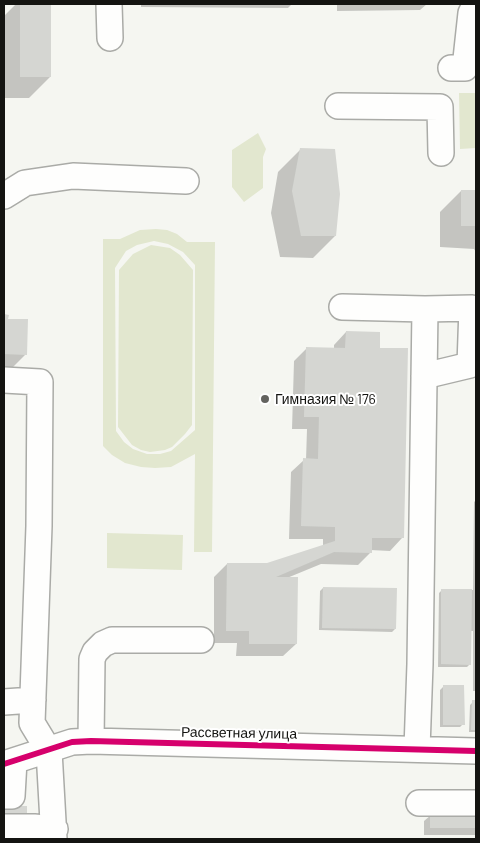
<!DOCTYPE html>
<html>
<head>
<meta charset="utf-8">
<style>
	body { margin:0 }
	#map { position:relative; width:480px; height:843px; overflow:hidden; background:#f5f6f1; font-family:Barlow,sans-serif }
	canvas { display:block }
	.frame { position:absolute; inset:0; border:5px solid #141411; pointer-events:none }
</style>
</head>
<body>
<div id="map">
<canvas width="480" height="843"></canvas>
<div class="frame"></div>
</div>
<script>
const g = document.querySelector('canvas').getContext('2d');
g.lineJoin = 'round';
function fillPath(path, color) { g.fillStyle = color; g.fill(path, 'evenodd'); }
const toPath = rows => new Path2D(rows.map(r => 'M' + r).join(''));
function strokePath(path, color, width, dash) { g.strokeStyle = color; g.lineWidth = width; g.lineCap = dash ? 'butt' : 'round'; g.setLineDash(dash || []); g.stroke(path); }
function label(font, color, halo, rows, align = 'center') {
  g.font = font + ' Barlow,sans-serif'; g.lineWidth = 4; g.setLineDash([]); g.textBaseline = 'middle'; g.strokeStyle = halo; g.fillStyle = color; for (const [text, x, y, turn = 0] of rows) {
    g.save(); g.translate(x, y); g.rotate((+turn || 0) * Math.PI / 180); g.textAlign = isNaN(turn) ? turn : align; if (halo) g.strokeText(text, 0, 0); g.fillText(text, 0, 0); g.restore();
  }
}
fillPath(toPath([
	[459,93,476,93,476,148,460,149],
	[258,133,266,149,263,157,263,188,244,202,232,187,232,150],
	[156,229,167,230,177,234,187,242,215,242,212,552,194,552,195,454,171,467,155,468,141,467,125,463,112,455,103,446,103,239,120,239,140,230],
	[154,241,168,244,183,252,195,265,195,430,171,451,160,454,147,454,133,449,124,442,116,431,115,268,126,251,137,245],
	[151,245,170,248,180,255,193,270,192,425,185,434,172,447,165,450,150,452,141,450,132,445,118,427,119,270,133,254],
	[107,533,183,535,182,570,107,568]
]), '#e2e7cf');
fillPath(toPath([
	[16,4,50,4,50,77,29,98,4,98,4,16],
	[141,4,292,4,288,8,141,7],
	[337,4,427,4,420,10,337,11],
	[300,150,335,236,313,258,280,257,271,213,278,172],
	[461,191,476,191,476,252,474,249,440,247,440,212],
	[4,316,7,316,7,320,26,354,6,374,4,374],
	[346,332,378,349,402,538,390,551,370,550,370,553,358,565,321,564,287,578,296,644,283,656,236,656,237,643,214,643,214,577,227,564,268,564,323,546,323,539,289,539,291,472,304,460,306,460,307,429,292,429,294,361,307,348,334,349,334,345],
	[476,500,476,691,473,691,473,631,471,631,470,664,467,667,438,667,439,593,442,590,473,590,474,502],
	[323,588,395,629,392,632,319,630,320,591],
	[443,687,463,724,460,727,440,727,440,690],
	[476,701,476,732,469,732,470,705,473,702],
	[431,815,476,815,476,835,424,835,424,821]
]), '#0003');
fillPath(toPath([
	[20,4,51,4,51,77,20,77],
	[300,148,335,149,340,194,336,236,301,236,292,191],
	[461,190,476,190,476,226,461,226],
	[4,314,9,315,8,319,28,319,27,355,4,354],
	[346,331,380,332,380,348,408,348,404,538,372,538,372,553,334,552,276,577,298,577,297,644,249,644,249,631,226,631,227,563,267,563,335,541,335,527,301,526,303,458,318,459,319,417,304,417,306,347,345,348],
	[323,587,397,588,396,629,322,628],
	[441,589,472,589,471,665,441,664],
	[443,685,464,685,465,725,443,725],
	[472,700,476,700,476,730,471,730],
	[4,806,27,806,27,821,4,821],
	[430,813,476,813,476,828,430,828]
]), '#d5d6d2');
const minor = toPath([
	[109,4,110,38],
	[451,68,465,68,471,13,476,4],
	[338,106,440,107,441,153],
	[4,196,25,183,73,176,186,181],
	[342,307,425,309,420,664,417,749],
	[424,376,470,365,472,308,425,309],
	[4,380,40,382,39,526,32,723,49,751,54,839],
	[4,702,33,700],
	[91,741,92,659,95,652,103,644,112,640,201,640],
	[4,764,72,742,91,741,476,751],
	[4,796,12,796,14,761],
	[419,803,476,803],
	[4,827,34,827,55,829]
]);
strokePath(minor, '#aaaba7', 28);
strokePath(minor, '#fefefd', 25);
strokePath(toPath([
	[4,764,72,742,91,741,476,751]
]), '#d6006c', 6);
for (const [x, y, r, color] of [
	[265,399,5,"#63635f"]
]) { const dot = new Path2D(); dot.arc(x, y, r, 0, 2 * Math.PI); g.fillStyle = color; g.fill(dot); strokePath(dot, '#fff', 2); }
label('14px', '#141411', '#fff', [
	["Гимназия № 176",275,399]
], 'left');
label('14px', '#141411', '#fff', [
	["Рассветная улица",239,733,1]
]);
</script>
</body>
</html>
